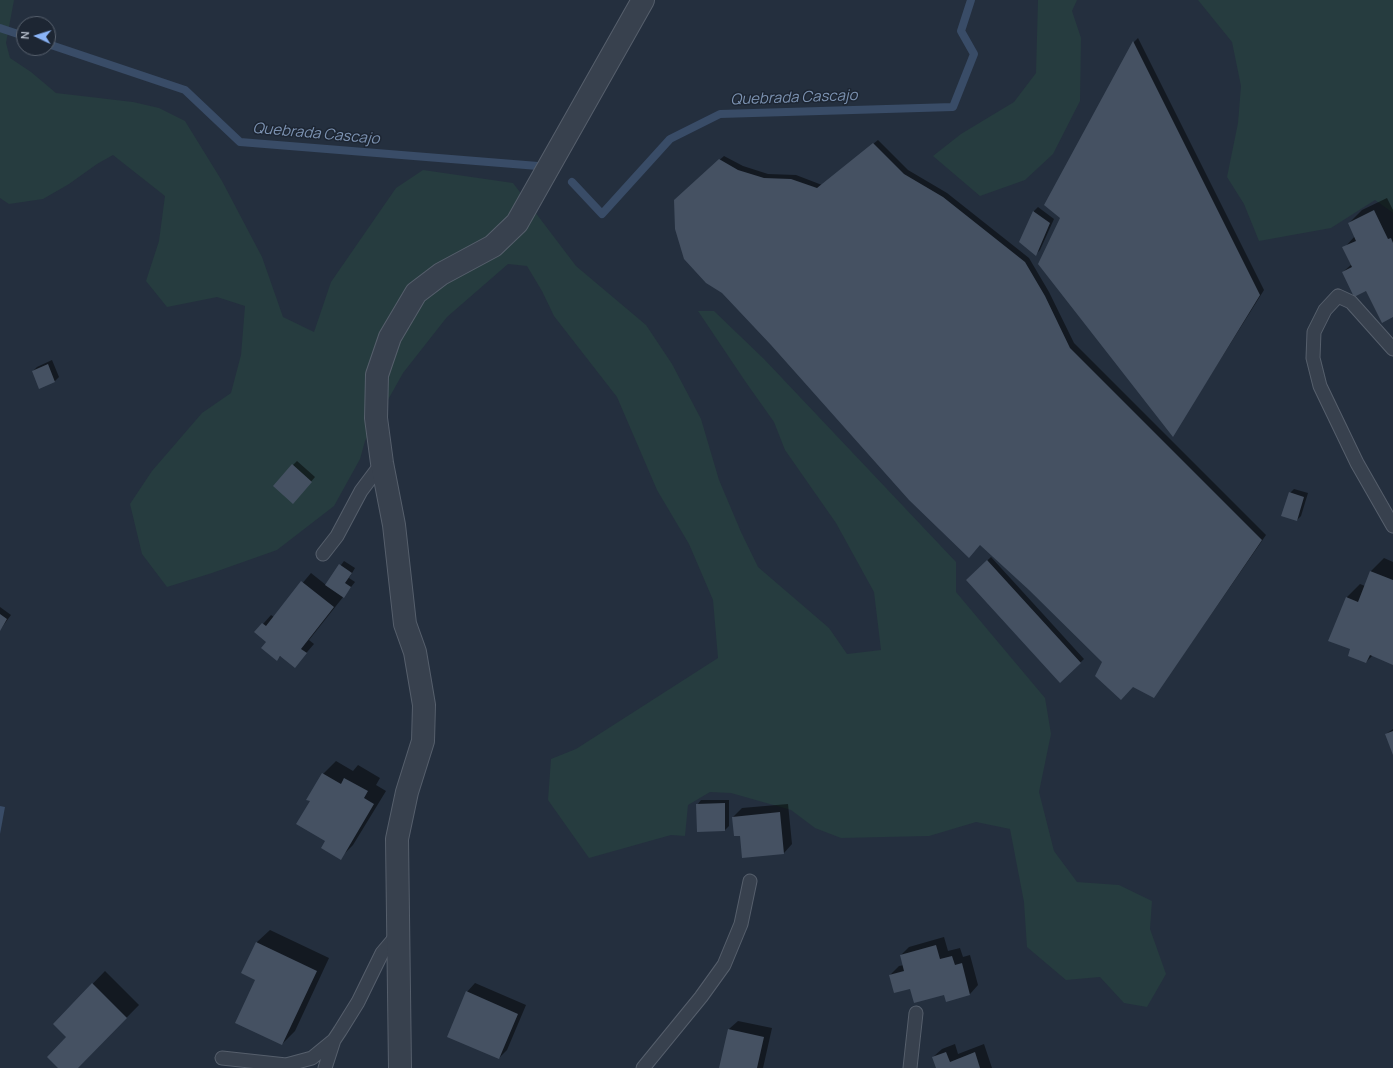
<!DOCTYPE html>
<html>
<head>
<meta charset="utf-8">
<style>
	body { margin:0 }
	#map { position:relative; width:1393px; height:1068px; overflow:hidden; background:#242f3e; font-family:Manrope,sans-serif }
	canvas { display:block }
	.north { position:absolute; left:16px; top:16px; width:40px; height:40px; box-sizing:border-box; background:#1d2633; border:1px solid #59626f; border-radius:50%; rotate:274deg; font-size:11px; font-weight:700; line-height:16px; text-align:center; color:#b4bcc9 }
	.north::after { content:''; display:block; margin:auto; width:14px; height:18px; background:#8ab4f8; clip-path:polygon(50% 0,100% 100%,50% 72%,0 100%) }
</style>
</head>
<body>
<div id="map">
<canvas width="1393" height="1068"></canvas>
<div class="north">N</div>
</div>
<script>
const g = document.querySelector('canvas').getContext('2d');
g.lineJoin = 'round';
function fillPath(path, color) { g.fillStyle = color; g.fill(path, 'evenodd'); }
const toPath = rows => new Path2D(rows.map(r => 'M' + r).join(''));
function strokePath(path, color, width, dash) { g.strokeStyle = color; g.lineWidth = width; g.lineCap = dash ? 'butt' : 'round'; g.setLineDash(dash || []); g.stroke(path); }
function label(font, color, halo, rows, align = 'center') {
  g.font = font + ' Manrope,sans-serif'; g.lineWidth = 3; g.setLineDash([]); g.textBaseline = 'middle'; g.strokeStyle = halo; g.fillStyle = color; for (const [text, x, y, turn = 0] of rows) {
    g.save(); g.translate(x, y); g.rotate((+turn || 0) * Math.PI / 180); g.textAlign = isNaN(turn) ? turn : align; if (halo) g.strokeText(text, 0, 0); g.fillText(text, 0, 0); g.restore();
  }
}
fillPath(toPath([
	[0,0,14,0,6,43,10,58,31,72,56,93,133,102,159,108,185,121,222,181,262,257,283,317,314,332,331,282,396,188,423,170,513,183,576,266,646,325,672,364,701,419,719,480,741,532,758,567,829,628,847,654,881,650,874,592,836,523,785,450,774,422,745,381,698,311,714,311,764,359,956,562,956,592,1045,698,1051,734,1039,792,1054,851,1077,882,1119,885,1152,901,1150,929,1166,974,1147,1007,1124,1003,1100,977,1066,980,1027,947,1024,902,1010,829,976,822,929,836,841,838,815,828,791,810,731,793,710,792,688,805,685,836,671,835,589,858,548,800,551,759,576,749,718,658,713,600,689,544,657,490,617,397,554,316,542,291,527,266,508,264,447,317,403,373,365,441,360,459,334,506,277,550,212,573,167,587,142,554,130,504,152,471,202,413,231,393,241,355,245,306,217,297,167,307,146,281,159,241,165,196,113,155,97,164,69,184,43,199,9,204,0,198],
	[1038,0,1077,0,1072,11,1081,38,1080,101,1053,154,1025,180,980,196,933,156,961,134,1014,102,1036,73],
	[1198,0,1393,0,1393,213,1375,200,1331,228,1259,241,1244,204,1227,177,1238,123,1241,86,1232,42]
]), '#263c3f');
fillPath(toPath([
	[0,806,5,807,0,834]
]), '#394c67');
fillPath(toPath([
	[1138,38,1264,290,1173,435,1061,217,1046,204,1134,42],
	[878,140,908,170,947,193,1029,258,1049,292,1074,343,1266,535,1154,697,1133,686,1103,662,679,196,724,156,743,166,768,174,796,175,822,185],
	[1387,198,1393,210,1393,316,1367,289,1343,272,1352,264,1344,248,1355,236,1349,223,1362,210],
	[1038,207,1054,219,1040,250,1036,254,1021,241,1034,211],
	[52,360,59,377,55,381,40,387,33,371,37,367],
	[297,461,315,477,297,498,293,465],
	[1294,489,1308,493,1301,516,1297,520,1290,493],
	[991,557,1084,659,1060,682,967,580],
	[1384,558,1393,562,1393,664,1373,655,1366,662,1352,649,1330,640,1347,597,1360,584,1365,586,1371,571],
	[344,561,355,568,349,578,355,582,309,640,314,644,295,666,281,656,277,659,268,642,256,632,271,615,274,617,311,573,326,585],
	[0,607,11,615,0,630],
	[1393,729,1393,753,1386,734],
	[336,761,353,771,358,765,380,778,376,785,386,791,353,845,340,858,326,841,311,801,323,774],
	[701,800,729,800,729,826,725,830,697,805],
	[788,804,792,844,784,853,733,817,742,808],
	[270,930,329,958,295,1031,282,1044,257,979,257,942],
	[944,937,948,951,960,948,963,957,970,955,978,985,970,994,946,1000,945,994,911,987,890,975,899,966,904,965,901,955,909,947],
	[105,971,139,1005,77,1068,60,1068,68,1037,54,1024],
	[475,983,526,1005,507,1050,499,1058,467,992],
	[738,1021,772,1028,763,1068,720,1068,729,1029],
	[955,1044,958,1054,984,1044,992,1068,937,1068,933,1057,942,1049]
]), '#0007');
strokePath(toPath([
	[0,28,24,36],
	[48,44,185,90,240,142,538,166],
	[572,182,602,214,670,139,720,114,953,107,974,54,961,31,971,0]
]), '#394c67', 8);
fillPath(toPath([
	[1133,41,1260,295,1173,437,1038,264,1060,218,1044,205],
	[873,143,904,174,943,197,1025,262,1045,296,1070,348,1262,540,1154,698,1133,687,1121,700,1095,676,1102,662,1029,590,980,545,969,558,909,500,771,345,722,293,706,283,684,259,675,229,674,200,719,159,738,170,764,178,791,179,817,188],
	[1374,210,1388,239,1391,238,1393,243,1393,317,1382,323,1366,291,1354,297,1342,272,1352,267,1342,247,1356,241,1348,223],
	[1033,211,1050,223,1036,256,1019,242],
	[48,364,55,382,39,389,32,371],
	[292,464,312,482,293,504,273,486],
	[1289,492,1304,497,1297,521,1281,516],
	[987,560,1081,663,1060,683,966,580],
	[339,564,352,573,345,583,351,587,344,598,325,585],
	[1370,571,1393,580,1393,665,1370,655,1366,663,1348,656,1350,649,1328,641,1346,597,1358,602],
	[301,581,334,607,301,649,307,653,295,668,280,656,277,661,261,648,266,642,254,632,262,623,266,626],
	[0,614,7,619,0,631],
	[1393,731,1393,755,1385,734],
	[322,773,341,784,344,778,368,791,364,798,374,804,341,860,321,848,325,841,296,824,310,801,306,800],
	[725,803,725,831,697,832,696,804],
	[780,812,784,854,742,858,740,836,734,836,732,817],
	[256,942,317,971,282,1045,235,1023,255,980,241,973],
	[936,945,940,959,952,956,955,965,962,963,970,995,946,1002,944,995,914,1003,910,989,894,993,889,975,904,971,900,955],
	[92,983,127,1018,78,1068,58,1068,47,1057,66,1037,53,1024],
	[466,991,518,1014,499,1059,447,1037],
	[728,1029,764,1037,757,1068,719,1068],
	[946,1052,950,1062,975,1052,980,1068,936,1068,932,1057]
]), '#455162');
const lane = toPath([
	[1393,349,1351,302,1338,296,1325,310,1314,332,1313,358,1320,386,1357,463,1393,526],
	[323,554,337,536,361,491,382,463],
	[222,1058,286,1065,312,1058,334,1040,340,1031,358,1002,382,953,398,934],
	[325,1068,334,1040],
	[643,1068,701,997,724,965,741,924,750,881],
	[910,1068,916,1013]
]);
const street = toPath([
	[400,1068,397,839,407,792,423,741,424,705,415,652,405,624,394,525,382,463,376,418,377,375,390,337,416,293,441,274,493,246,517,223,643,0]
]);
strokePath(lane, '#565f6c', 15);
strokePath(street, '#565f6c', 24);
strokePath(lane, '#38414e', 13);
strokePath(street, '#38414e', 22);
label('italic 15px', '#7c92b1', '#1d2633', [
	["Quebrada Cascajo",794,98,-2],
	["Quebrada Cascajo",316,134,5]
]);
</script>
</body>
</html>
